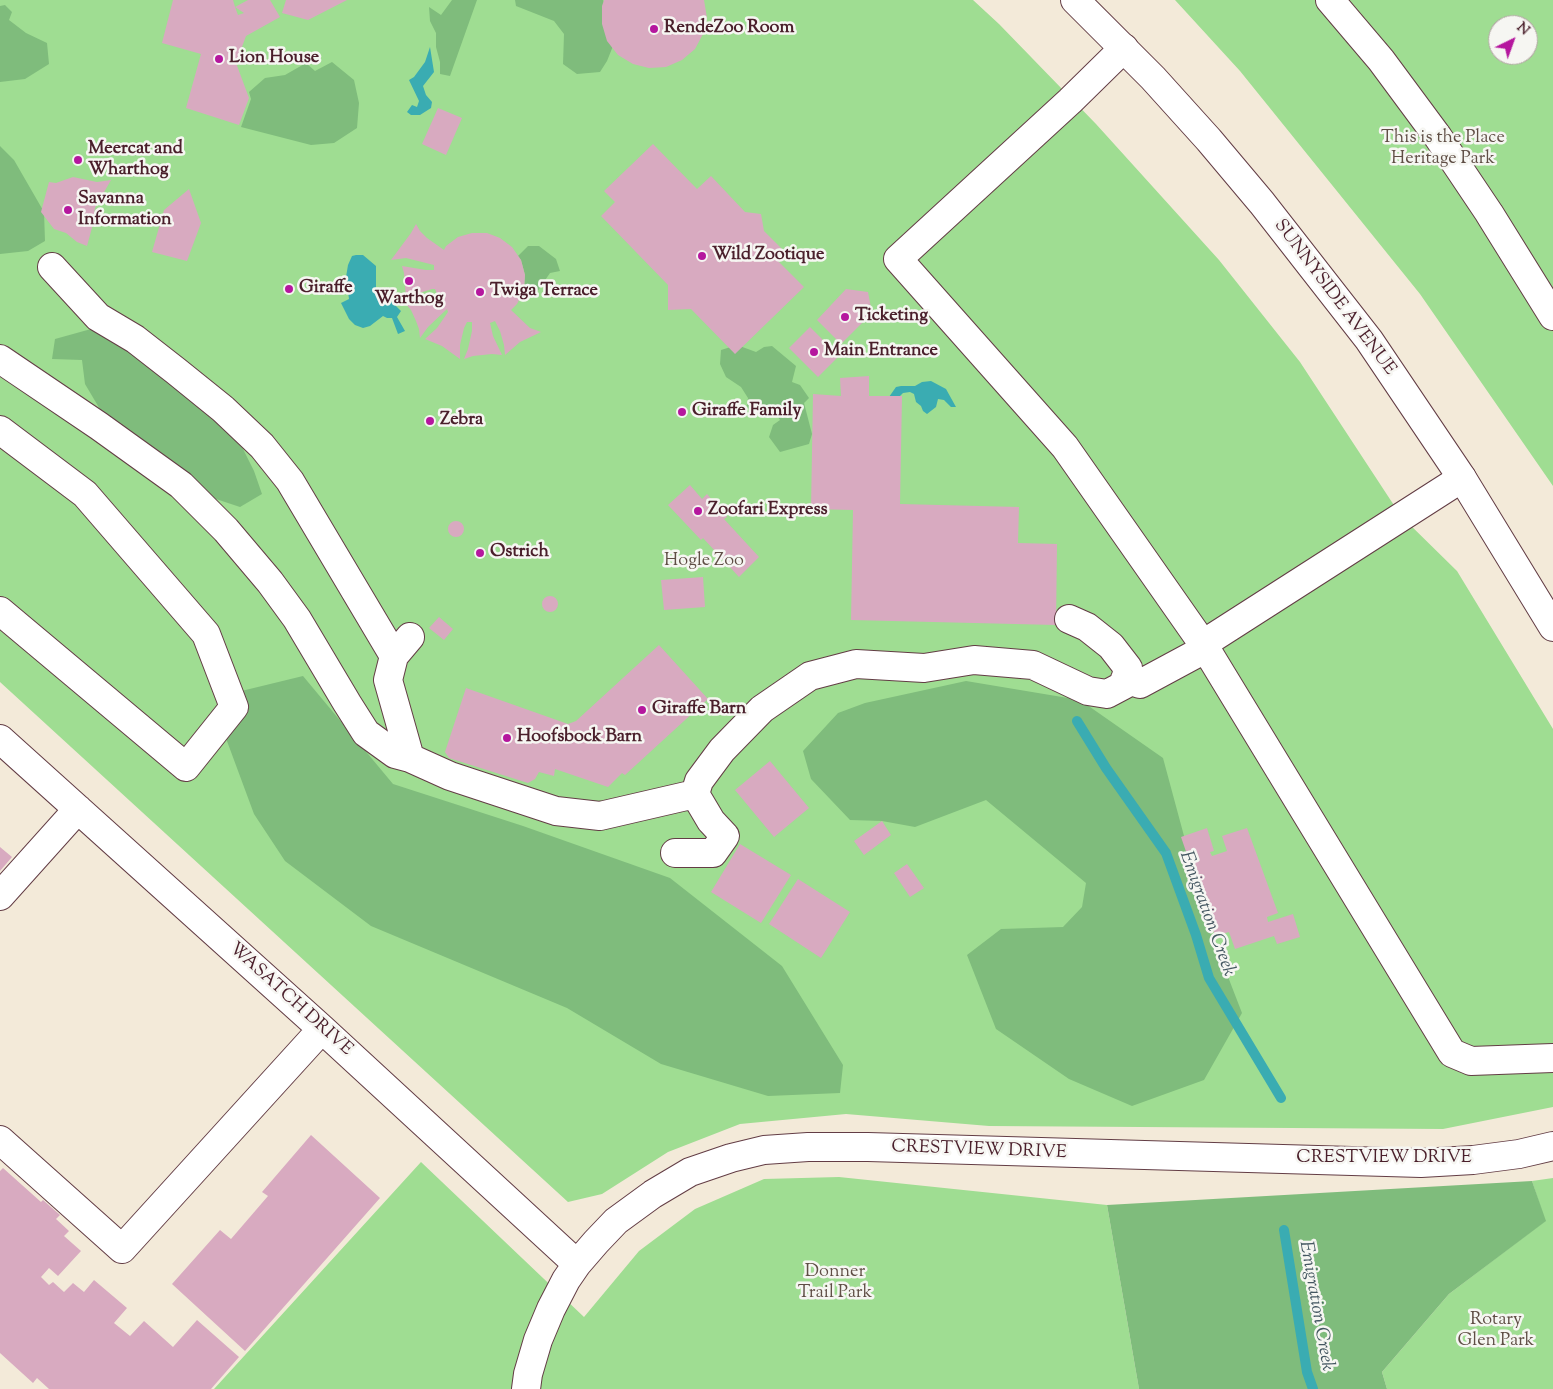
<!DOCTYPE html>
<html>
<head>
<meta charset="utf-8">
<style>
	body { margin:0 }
	#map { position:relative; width:1553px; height:1389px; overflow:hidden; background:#f3ead9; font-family:"Sorts Mill Goudy",serif }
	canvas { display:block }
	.north { position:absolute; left:1488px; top:15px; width:50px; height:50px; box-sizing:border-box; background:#f6f6f2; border:1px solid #b1a0a2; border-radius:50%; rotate:42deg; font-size:14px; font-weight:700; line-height:20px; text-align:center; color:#4a1f2b }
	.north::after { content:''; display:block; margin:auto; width:18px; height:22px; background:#b5179e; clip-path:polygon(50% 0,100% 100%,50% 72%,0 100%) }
</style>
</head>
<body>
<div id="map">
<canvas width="1553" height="1389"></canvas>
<div class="north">N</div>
</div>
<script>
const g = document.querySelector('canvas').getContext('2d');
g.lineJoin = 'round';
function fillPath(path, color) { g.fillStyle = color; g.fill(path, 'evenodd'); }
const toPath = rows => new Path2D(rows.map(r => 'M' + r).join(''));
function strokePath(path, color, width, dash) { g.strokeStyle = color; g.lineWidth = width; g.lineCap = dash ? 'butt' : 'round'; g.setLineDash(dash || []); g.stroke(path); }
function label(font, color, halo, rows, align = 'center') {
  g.font = font + ' "Sorts Mill Goudy",serif'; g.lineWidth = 5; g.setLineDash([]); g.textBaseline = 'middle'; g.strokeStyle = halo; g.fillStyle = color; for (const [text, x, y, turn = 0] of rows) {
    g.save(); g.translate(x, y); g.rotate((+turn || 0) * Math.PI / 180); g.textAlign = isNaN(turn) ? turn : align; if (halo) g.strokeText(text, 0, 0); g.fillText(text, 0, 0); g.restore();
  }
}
fillPath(toPath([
	[0,0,973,0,999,24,1096,124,1219,260,1300,362,1401,516,1457,571,1553,729,1553,1107,1443,1129,989,1126,846,1114,740,1124,668,1152,602,1194,568,1202,0,682],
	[1175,0,1553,0,1553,486,1420,294,1240,71],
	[1498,25,1528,25,1528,55,1498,55],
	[421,1162,584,1317,639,1251,695,1209,764,1179,839,1177,1107,1205,1139,1389,214,1389],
	[1553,1178,1553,1389,1387,1389,1382,1372,1449,1294,1545,1221,1532,1181]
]), '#9fdd92');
fillPath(toPath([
	[452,0,477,0,450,76,440,74,440,62,436,47,436,33,430,21,429,7,441,15],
	[515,0,603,0,609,14,615,41,607,61,600,72,577,74,563,64,564,34,554,21,516,6],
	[5,5,12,12,9,20,26,33,47,43,49,64,25,79,0,82,0,6],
	[332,62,354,80,359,103,357,128,334,143,311,145,241,127,251,99,249,92,265,78,285,75,306,63,315,71],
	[0,146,14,160,44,212,45,241,28,251,0,254],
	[528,246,539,246,556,259,560,271,550,273,537,292,524,290,525,275,521,260,518,256],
	[91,329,114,343,135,339,193,384,240,443,254,471,262,494,240,507,210,497,104,416,85,384,82,360,52,359,55,339],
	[737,345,756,352,764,347,772,346,796,366,792,382,800,385,809,398,804,403,812,434,809,444,780,452,769,437,773,425,780,420,773,410,760,409,750,411,747,406,748,398,741,387,726,377,720,364,721,350],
	[303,676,393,784,523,826,670,878,782,966,843,1065,840,1093,768,1096,661,1064,567,1008,371,926,285,861,254,814,224,733,225,695],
	[966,681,1080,700,1163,758,1208,925,1242,1013,1204,1080,1132,1106,1069,1079,996,1029,967,955,1001,929,1063,927,1082,907,1086,883,986,800,915,827,882,821,850,820,811,779,803,751,838,713,865,703],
	[1532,1181,1546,1221,1449,1294,1382,1372,1387,1389,1139,1389,1107,1205]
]), '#7fbc7c');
fillPath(toPath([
	[430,47,434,72,423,86,426,95,432,102,431,108,420,115,411,115,407,112,412,105,417,107,419,101,409,80,414,77,425,62],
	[356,255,363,255,376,266,376,289,383,299,388,298,401,311,397,317,405,331,398,334,392,318,387,318,383,316,370,326,363,328,355,325,349,319,341,303,349,299,346,277,348,265,352,256],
	[931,381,946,389,956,407,951,407,944,400,938,399,936,407,927,414,923,411,921,406,916,402,914,394,910,392,903,393,899,397,889,397,896,387,901,386,915,386,922,382]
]), '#3aacb2');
strokePath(toPath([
	[1077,721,1106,768,1166,853,1196,935,1209,978,1281,1098],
	[1284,1230,1307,1372,1313,1389]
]), '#3aacb2', 10);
fillPath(toPath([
	[173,0,233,0,235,7,238,15,244,13,235,7,248,0,270,0,280,17,246,36,236,63,249,98,239,125,186,108,201,54,162,43],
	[286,0,347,0,308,20,282,13],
	[604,0,704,0,707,18,703,34,695,49,682,60,666,67,649,68,633,64,618,55,607,41,602,24,602,6],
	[438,108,462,118,446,155,422,144],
	[653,144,697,189,711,176,745,212,761,214,764,231,783,250,775,258,804,287,735,354,691,309,668,310,668,285,601,216,615,202,604,191],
	[73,177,97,182,111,180,95,208,93,224,87,246,77,242,66,233,54,229,41,212,49,182,56,183],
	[189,189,201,223,187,261,152,252,164,210],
	[416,224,420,231,427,238,444,250,446,246,458,237,472,233,487,233,500,238,512,247,521,260,525,275,524,290,517,304,511,310,530,328,541,332,520,342,505,355,504,345,500,331,495,321,490,323,493,336,502,355,492,354,473,356,464,359,468,349,472,331,472,322,467,322,464,328,460,345,460,359,442,346,425,339,437,328,448,312,447,309,428,327,420,338,419,329,416,321,411,310,404,302,426,299,437,294,435,289,432,289,416,294,406,298,404,273,402,266,426,270,434,270,434,265,406,258,391,260,411,233],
	[846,289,868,292,872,313,841,344,817,320],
	[810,327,839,356,818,377,789,348],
	[869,376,869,396,902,396,900,504,1019,507,1018,543,1057,544,1056,625,851,620,853,510,811,509,813,394,841,396,840,378],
	[690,485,702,499,707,494,727,517,724,519,759,557,739,577,703,538,701,540,668,505],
	'448 529a8 8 0 1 1 16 0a8 8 0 1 1-16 0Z',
	[703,577,705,607,664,610,661,580],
	'542 604a8 8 0 1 1 16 0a8 8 0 1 1-16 0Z',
	[439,617,453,629,444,640,429,628],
	[659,645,708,699,625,775,622,773,608,787,555,769,554,776,539,772,535,779,528,783,449,758,445,752,466,688,568,724,576,721],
	[770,761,809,808,774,837,735,790],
	[882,821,891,835,864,855,854,841],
	[1207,828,1214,851,1210,852,1212,856,1227,851,1222,836,1247,828,1278,913,1267,917,1268,922,1293,914,1300,937,1277,944,1274,936,1235,949,1229,932,1215,936,1181,837],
	[740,844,791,875,761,923,711,892],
	[0,847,12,857,0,871],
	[907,864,924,888,910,897,894,873],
	[798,879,850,912,821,958,769,924],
	[311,1135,380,1198,245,1351,172,1284,220,1230,231,1239,268,1196,262,1192],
	[3,1168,41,1202,43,1200,60,1215,56,1219,69,1231,64,1236,81,1251,58,1276,49,1268,41,1277,49,1285,53,1282,64,1292,73,1283,84,1292,94,1280,127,1308,114,1323,130,1336,144,1321,173,1347,197,1320,239,1357,211,1389,49,1389,37,1378,33,1383,0,1353,0,1171]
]), '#d8aac0');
const minor = toPath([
	[1330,0,1381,60,1438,137,1489,213,1553,316],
	[1124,48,1070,101,898,259,1065,447,1203,644],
	[52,267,98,317,135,339,176,371,223,409,262,446,290,481,394,656],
	[0,359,99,426,181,485,226,530,270,582,297,619,347,703,366,733,395,754,410,758],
	[0,430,85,494,206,634,234,707,186,767,0,611],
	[1462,478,1203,644,1452,1053,1471,1061,1553,1058],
	[410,637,394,656,388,680,410,758,450,776,556,811,600,816,695,794],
	[1125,679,1140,684,1205,649],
	[0,739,322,1029,577,1264],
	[675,853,713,853,725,836,711,821,695,794,699,781,722,750,762,709,810,676,856,664,924,668,974,660,1033,665,1088,691,1107,694,1124,685,1128,668,1111,646,1087,627,1069,619],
	[0,896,78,809],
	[0,1140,122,1249,322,1029],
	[526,1389,528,1374,538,1340,551,1309,566,1280,577,1264,596,1242,616,1221,653,1194,690,1172,731,1158,764,1150,808,1147,868,1147,1421,1163,1473,1160,1519,1154,1553,1146]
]);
const major = toPath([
	[1075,0,1153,78,1209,140,1262,203,1369,340,1462,478,1553,627]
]);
strokePath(minor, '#633d45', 30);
strokePath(major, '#633d45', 30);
strokePath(minor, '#fff', 28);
strokePath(major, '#fff', 28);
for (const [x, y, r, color] of [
	[654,29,5,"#b5179e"],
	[219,59,5,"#b5179e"],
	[78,160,5,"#b5179e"],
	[68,210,5,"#b5179e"],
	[702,256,5,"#b5179e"],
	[409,281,5,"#b5179e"],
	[289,289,5,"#b5179e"],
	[480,292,5,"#b5179e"],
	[845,317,5,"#b5179e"],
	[814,352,5,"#b5179e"],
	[682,412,5,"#b5179e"],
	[430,421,5,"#b5179e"],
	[698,511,5,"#b5179e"],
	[480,553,5,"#b5179e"],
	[642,710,5,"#b5179e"],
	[507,738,5,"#b5179e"]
]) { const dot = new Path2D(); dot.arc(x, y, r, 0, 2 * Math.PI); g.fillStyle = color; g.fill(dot); strokePath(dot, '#f6f6f2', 2); }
label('bold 18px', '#4a1f2b', '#f6f6f2', [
	["RendeZoo Room",664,29],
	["Lion House",229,59],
	["Meercat and",88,150],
	["Wharthog",88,171],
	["Savanna",78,200],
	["Information",78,221],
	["Wild Zootique",712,256],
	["Giraffe",299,289],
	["Twiga Terrace",490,292],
	["Warthog",409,300,"center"],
	["Ticketing",855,317],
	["Main Entrance",824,352],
	["Giraffe Family",692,412],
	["Zebra",440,421],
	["Zoofari Express",708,511],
	["Ostrich",490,553],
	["Giraffe Barn",652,710],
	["Hoofsbock Barn",517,738]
], 'left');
label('18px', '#5f4e45', '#f6f6f2', [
	["This is the Place",1443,139],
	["Heritage Park",1443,160],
	["Hogle Zoo",704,562],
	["Donner",835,1273],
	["Trail Park",835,1294],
	["Rotary",1496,1321],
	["Glen Park",1496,1342]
]);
label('18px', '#4a1f2b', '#f6f6f2', [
	["SUNNYSIDE AVENUE",1334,298,53],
	["WASATCH DRIVE",290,1000,42],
	["CRESTVIEW DRIVE",979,1151,2],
	["CRESTVIEW DRIVE",1384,1159]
]);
label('italic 19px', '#445761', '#f6f6f2', [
	["Emigration Creek",1206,914,70],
	["Emigration Creek",1315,1306,80]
]);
</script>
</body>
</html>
